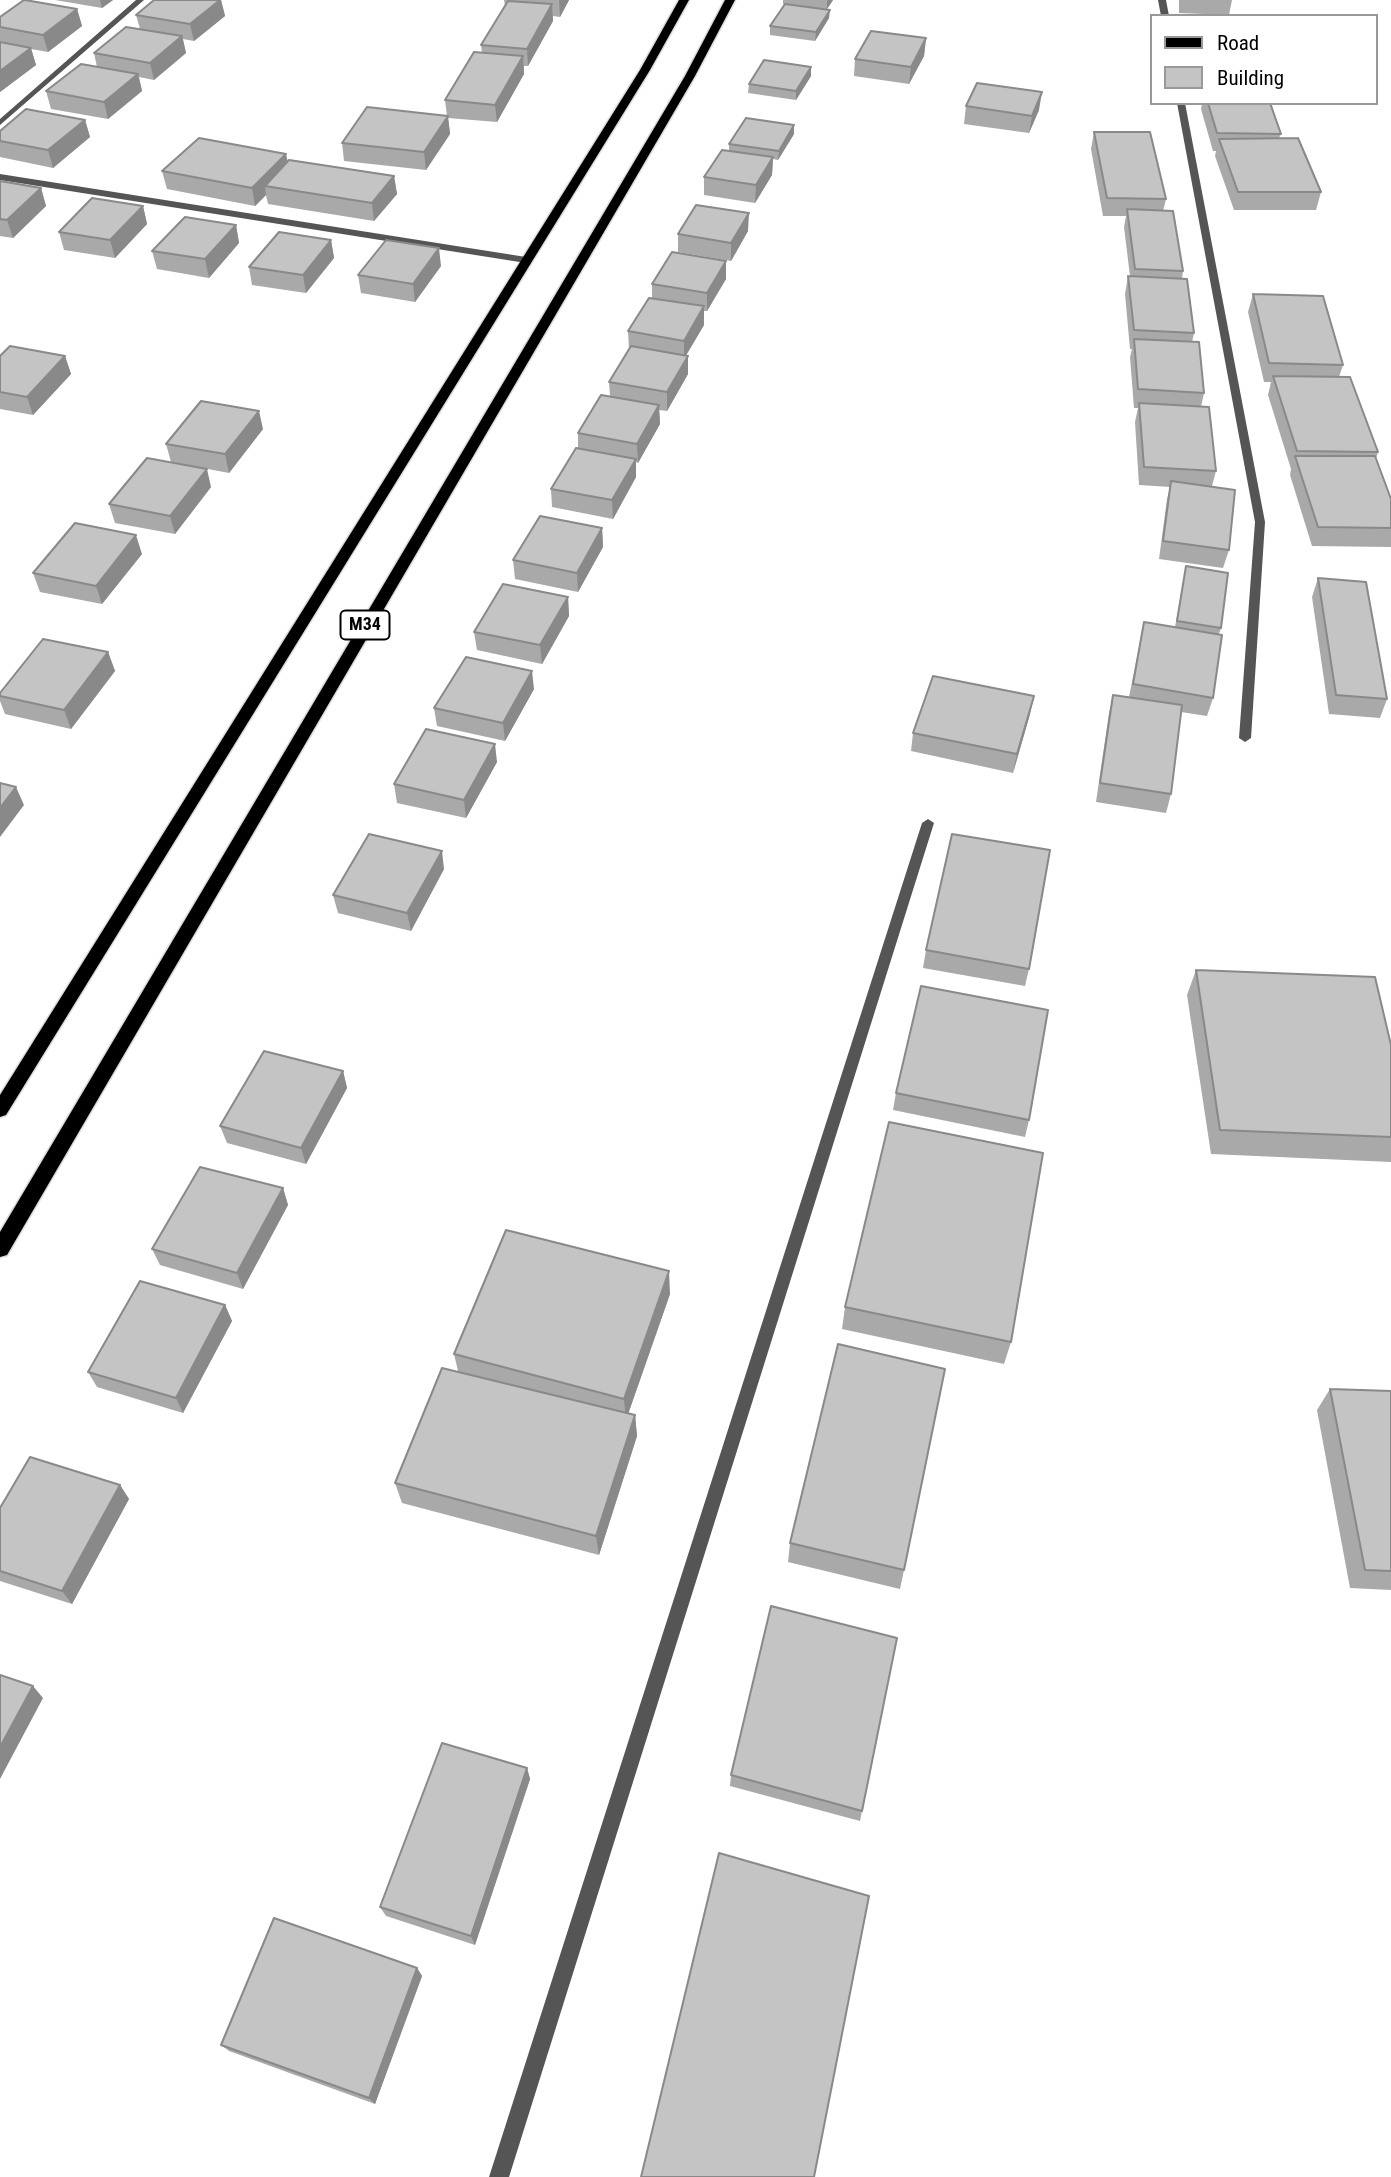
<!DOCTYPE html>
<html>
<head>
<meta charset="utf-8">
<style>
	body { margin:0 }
	#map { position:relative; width:1391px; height:2177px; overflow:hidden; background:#fff; font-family:"Roboto Condensed",sans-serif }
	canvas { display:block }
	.legend { position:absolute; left:1150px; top:14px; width:228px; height:91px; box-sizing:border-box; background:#fff; border:2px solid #999; margin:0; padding:9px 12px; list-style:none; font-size:21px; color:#000 }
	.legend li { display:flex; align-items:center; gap:14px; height:35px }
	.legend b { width:35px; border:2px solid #999 }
</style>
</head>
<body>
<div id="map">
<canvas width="1391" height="2177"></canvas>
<ul class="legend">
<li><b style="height:9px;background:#000"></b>Road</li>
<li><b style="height:19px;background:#c4c4c4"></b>Building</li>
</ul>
</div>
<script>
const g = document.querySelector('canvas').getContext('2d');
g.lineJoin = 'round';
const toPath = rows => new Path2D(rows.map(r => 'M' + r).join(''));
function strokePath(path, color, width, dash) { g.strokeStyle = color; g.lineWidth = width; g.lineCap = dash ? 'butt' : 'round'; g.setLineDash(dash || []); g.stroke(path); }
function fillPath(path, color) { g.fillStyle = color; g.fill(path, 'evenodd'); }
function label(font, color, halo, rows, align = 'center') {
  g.font = font + ' "Roboto Condensed",sans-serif'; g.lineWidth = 7; g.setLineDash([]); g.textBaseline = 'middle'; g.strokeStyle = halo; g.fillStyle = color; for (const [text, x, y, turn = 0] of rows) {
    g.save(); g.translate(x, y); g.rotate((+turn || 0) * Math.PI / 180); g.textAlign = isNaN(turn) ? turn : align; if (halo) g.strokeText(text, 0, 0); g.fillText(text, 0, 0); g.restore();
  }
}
const primary = toPath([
	[679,0,689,0,650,70,6,1115,0,1117,0,1095,640,70,679,0],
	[725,0,735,0,695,76,7,1255,0,1257,0,1232,685,76,725,0]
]);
strokePath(primary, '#dbdbdb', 3);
fillPath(toPath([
	[136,0,144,0,0,125,0,119,136,0],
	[1158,0,1166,0,1169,16,1161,16,1158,0],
	[1177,103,1185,103,1265,522,1251,738,1245,742,1239,738,1255,522,1177,103],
	[0,174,526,257,531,260,526,263,0,180,0,174],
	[928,819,934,823,509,2177,489,2177,922,823,928,819]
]), '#555');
fillPath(primary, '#000');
fillPath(toPath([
	[55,0,113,0,102,8],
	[154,0,221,0,225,16,194,41,183,39,186,53,154,80,139,77,142,91,108,119,51,109,46,91,97,67,94,53,140,29,136,15],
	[504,0,569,0,560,17,553,16,553,21,528,66,524,66,524,74,497,122,448,118,450,134,426,170,344,161,342,143,447,116,445,100,482,53,481,45,505,6],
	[783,0,833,0,827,9,829,18,815,41,770,35,770,26,785,4,783,4],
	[1179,0,1232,0,1229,15,1179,13],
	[77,9,82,26,48,52,31,49,36,65,0,92,0,17],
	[926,38,924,56,909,84,854,76,855,59],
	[811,76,796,100,748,93,749,84],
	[1201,103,1272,103,1272,106,1281,134,1279,138,1321,192,1316,210,1234,210,1215,156,1216,151,1213,151,1201,109,1202,105],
	[966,106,1039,110,1029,133,964,124],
	[85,120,90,137,53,168,0,157,0,131],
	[1094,132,1166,199,1163,211,1183,271,1182,279,1194,333,1192,342,1204,393,1201,407,1216,471,1212,486,1229,550,1223,568,1159,559,1167,499,1170,487,1139,485,1135,422,1138,408,1134,408,1130,357,1132,349,1130,349,1125,294,1128,276,1130,276,1124,227,1126,216,1103,216,1091,149],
	[794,134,778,160,773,159,772,175,755,203,704,195,704,177,729,151,729,144],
	[288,161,394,176,397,194,374,221,268,204,266,195,255,206,167,189,162,171],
	[0,181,41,188,46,206,13,238,0,236],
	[143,206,147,224,115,258,64,250,59,232],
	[236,225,239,243,209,278,157,269,152,251],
	[748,231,731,261,678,252,678,234],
	[331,240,334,258,306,293,252,285,249,267],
	[441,266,415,302,361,293,358,275],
	[726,279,707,311,704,311,704,325,686,355,688,374,667,411,659,410,660,424,638,463,636,462,636,477,613,519,552,507,551,489,578,448,578,433,610,396,609,382,629,350,628,331,652,298,652,284],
	[1253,294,1343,365,1339,377,1378,452,1376,459,1391,499,1391,547,1312,546,1290,475,1291,469,1268,395,1271,382,1264,382,1248,312],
	[0,356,65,356,71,374,33,415,0,409],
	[263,429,229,473,171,462,166,444],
	[211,487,175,534,115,523,109,504],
	[602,528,603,547,578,592,515,579,513,560],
	[142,554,102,604,40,592,33,573],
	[1186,566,1221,628,1219,634,1213,698,1207,716,1181,712,1171,794,1166,813,1096,802,1109,713,1113,695,1129,697,1144,622,1175,627],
	[1318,578,1387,699,1380,718,1329,714,1312,597],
	[568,597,569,616,542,664,477,650,474,632],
	[108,652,115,671,71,729,5,714,0,701,0,693],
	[534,689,505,741,437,726,434,708],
	[1030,714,1013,773,911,751,913,733],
	[497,762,466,818,397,803,394,784],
	[444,869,411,931,338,913,333,895],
	[926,950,1029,969,1025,986,923,968],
	[1196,970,1391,1045,1391,1162,1211,1154,1187,995],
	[343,1071,347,1088,306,1164,227,1143,220,1126],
	[896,1093,1029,1120,1025,1137,893,1110],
	[283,1188,288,1205,243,1289,160,1265,152,1249],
	[670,1294,628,1414,635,1415,637,1436,599,1555,402,1503,395,1483,458,1371,454,1354],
	[225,1305,232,1321,183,1413,97,1387,88,1372],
	[845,1307,1011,1342,1004,1364,842,1329],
	[1330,1389,1391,1391,1391,1590,1350,1588,1317,1410],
	[120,1485,129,1499,72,1604,0,1581,0,1508],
	[790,1543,904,1570,900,1589,788,1562],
	[527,1768,530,1779,475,1945,386,1916,380,1907],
	[731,1775,862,1811,860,1821,730,1786],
	[417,1968,422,1976,375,2104,229,2051,221,2045]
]), '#a9a9a9');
fillPath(toPath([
	[100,0,113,0,102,8],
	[220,0,221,0,225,16,194,41,190,24],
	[559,0,569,0,560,17],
	[828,0,833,0,827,9,827,1],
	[552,4,553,21,528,66,527,49],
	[77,9,82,26,48,52,43,35],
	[830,10,829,18,815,41,816,32],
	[182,36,186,53,154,80,150,63],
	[926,38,924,56,909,84,911,67],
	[31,48,36,65,0,92,0,71],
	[523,56,524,74,497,122,495,105],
	[811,67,811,76,796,100,796,91],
	[138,74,142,91,108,119,104,102],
	[1042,92,1039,110,1029,133,1032,116],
	[448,116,450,134,426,170,424,152],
	[85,120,90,137,53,168,48,150],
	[794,125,794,134,778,160,779,151],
	[286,154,290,172,265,186,266,195,255,206,252,188],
	[773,157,772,175,755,203,756,185],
	[394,176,397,194,374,221,372,203],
	[41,188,46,206,13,238,7,220],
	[143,206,147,224,115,258,110,240],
	[749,213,748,231,731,261,731,243],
	[236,225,239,243,209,278,205,259],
	[331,240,334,258,306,293,303,275],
	[439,248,441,266,415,302,413,284],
	[726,261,726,279,707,311,707,293],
	[704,306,704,325,684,359,684,341],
	[65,356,71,374,33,415,27,397],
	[688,356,688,374,667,411,667,392],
	[659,405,660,424,638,463,637,444],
	[259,411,263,429,229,473,225,454],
	[636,459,636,477,613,519,612,500],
	[207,469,211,487,175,534,170,516],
	[602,528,603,547,578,592,577,573],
	[136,535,142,554,102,604,96,586],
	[568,597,569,616,542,664,540,645],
	[108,652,115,671,71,729,64,710],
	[532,671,534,689,505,741,503,723],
	[1034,696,1030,714,1013,773,1017,754],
	[495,744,497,762,466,818,464,800],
	[16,787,24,805,0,837,0,808],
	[442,851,444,869,411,931,407,913],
	[343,1071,347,1088,306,1164,301,1148],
	[283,1188,288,1205,243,1289,237,1273],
	[669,1271,670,1294,626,1420,624,1399],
	[225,1305,232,1321,183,1413,176,1398],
	[635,1415,637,1436,599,1555,596,1536],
	[120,1485,129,1499,72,1604,62,1591],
	[33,1686,43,1698,0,1779,0,1747],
	[527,1768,530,1779,475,1945,471,1936],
	[417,1968,422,1976,375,2104,369,2098]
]), '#898989');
const building = toPath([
	[24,0,25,0,77,9,43,35,0,27,0,17,24,0],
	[154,0,220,0,190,24,136,15,154,0],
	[508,1,552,4,527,49,481,45,508,1],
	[785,4,830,10,816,32,770,26,785,4],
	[126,27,182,36,150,63,94,53,126,27],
	[871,31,926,38,911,67,855,59,871,31],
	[0,42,31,48,0,71,0,42],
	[474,52,523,56,495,105,445,100,474,52],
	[764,60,811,67,796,91,749,84,764,60],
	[81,64,138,74,104,102,46,91,81,64],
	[977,83,1042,92,1032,116,966,106,977,83],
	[1208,103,1270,103,1281,134,1217,133,1208,103],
	[367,107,448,116,424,152,342,143,367,107],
	[26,109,85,120,48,150,0,141,0,131,26,109],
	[746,118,794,125,779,151,729,144,746,118],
	[1094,132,1150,132,1166,199,1107,198,1094,132],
	[199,138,286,154,252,188,162,171,199,138],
	[1298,138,1321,192,1238,192,1219,139,1298,138],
	[722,150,773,157,756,185,704,177,722,150],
	[289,160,394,176,372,203,265,186,289,160],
	[0,181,41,188,7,220,0,219,0,181],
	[92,198,143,206,110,240,59,232,92,198],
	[696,205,749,213,731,243,678,234,696,205],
	[1127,209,1173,211,1183,271,1135,269,1127,209],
	[185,217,236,225,205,259,152,251,185,217],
	[279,232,331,240,303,275,249,267,279,232],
	[386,240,439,248,413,284,358,275,386,240],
	[672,252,726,261,707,293,652,284,672,252],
	[1128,276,1187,279,1194,333,1134,330,1128,276],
	[1253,294,1323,296,1343,365,1269,363,1253,294],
	[649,298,704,306,684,341,628,331,649,298],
	[1134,339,1199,342,1204,393,1138,389,1134,339],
	[10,346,65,356,27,397,0,392,0,356,10,346],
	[631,346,688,356,667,392,609,382,631,346],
	[1273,376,1350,377,1378,452,1297,451,1273,376],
	[601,395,659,405,637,444,578,433,601,395],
	[201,401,259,411,225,454,166,444,201,401],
	[1139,403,1209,407,1216,471,1144,467,1139,403],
	[576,448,636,459,612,500,551,489,576,448],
	[1295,456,1375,456,1391,499,1391,528,1318,527,1295,456],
	[147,458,207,469,170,516,109,504,147,458],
	[1171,481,1235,490,1229,550,1163,541,1171,481],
	[540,516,602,528,577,573,513,560,540,516],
	[75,523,136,535,96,586,33,573,75,523],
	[1186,566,1228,573,1221,628,1177,621,1186,566],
	[1318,578,1366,582,1387,699,1336,695,1318,578],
	[503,584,568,597,540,645,474,632,503,584],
	[1144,622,1222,635,1213,698,1133,684,1144,622],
	[43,639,108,652,64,710,0,696,0,693,43,639],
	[466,657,532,671,503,723,434,708,466,657],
	[933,676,1034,696,1017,754,913,733,933,676],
	[1113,695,1182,705,1171,794,1100,783,1113,695],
	[426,729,495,744,464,800,394,784,426,729],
	[0,783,16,787,0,808,0,783],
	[369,834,442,851,407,913,333,895,369,834],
	[952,834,1050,850,1029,969,926,950,952,834],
	[1196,970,1375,977,1391,1045,1391,1137,1220,1130,1196,970],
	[921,986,1048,1010,1029,1120,896,1093,921,986],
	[264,1051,343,1071,301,1148,220,1126,264,1051],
	[889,1122,1043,1153,1011,1342,845,1307,889,1122],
	[200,1167,283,1188,237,1273,152,1249,200,1167],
	[506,1230,669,1271,624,1399,454,1354,506,1230],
	[140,1281,225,1305,176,1398,88,1372,140,1281],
	[838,1344,945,1369,904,1570,790,1543,838,1344],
	[442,1368,635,1415,596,1536,395,1483,442,1368],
	[1330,1389,1391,1391,1391,1571,1365,1570,1330,1389],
	[30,1457,120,1485,62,1591,0,1571,0,1508,30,1457],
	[771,1606,897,1638,862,1811,731,1775,771,1606],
	[0,1675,33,1686,0,1747,0,1675],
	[442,1743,527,1768,471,1936,380,1907,442,1743],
	[719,1853,869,1896,814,2177,641,2177,719,1853],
	[274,1918,417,1968,369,2098,221,2045,274,1918]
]);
fillPath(building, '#c4c4c4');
strokePath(building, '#898989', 2);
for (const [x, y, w] of [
	[365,625,49]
]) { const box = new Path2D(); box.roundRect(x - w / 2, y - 14.5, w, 29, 5); g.fillStyle = '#fff'; g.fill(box); strokePath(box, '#000', 2); }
label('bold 18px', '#000', null, [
	["M34",365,625]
]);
</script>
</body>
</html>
